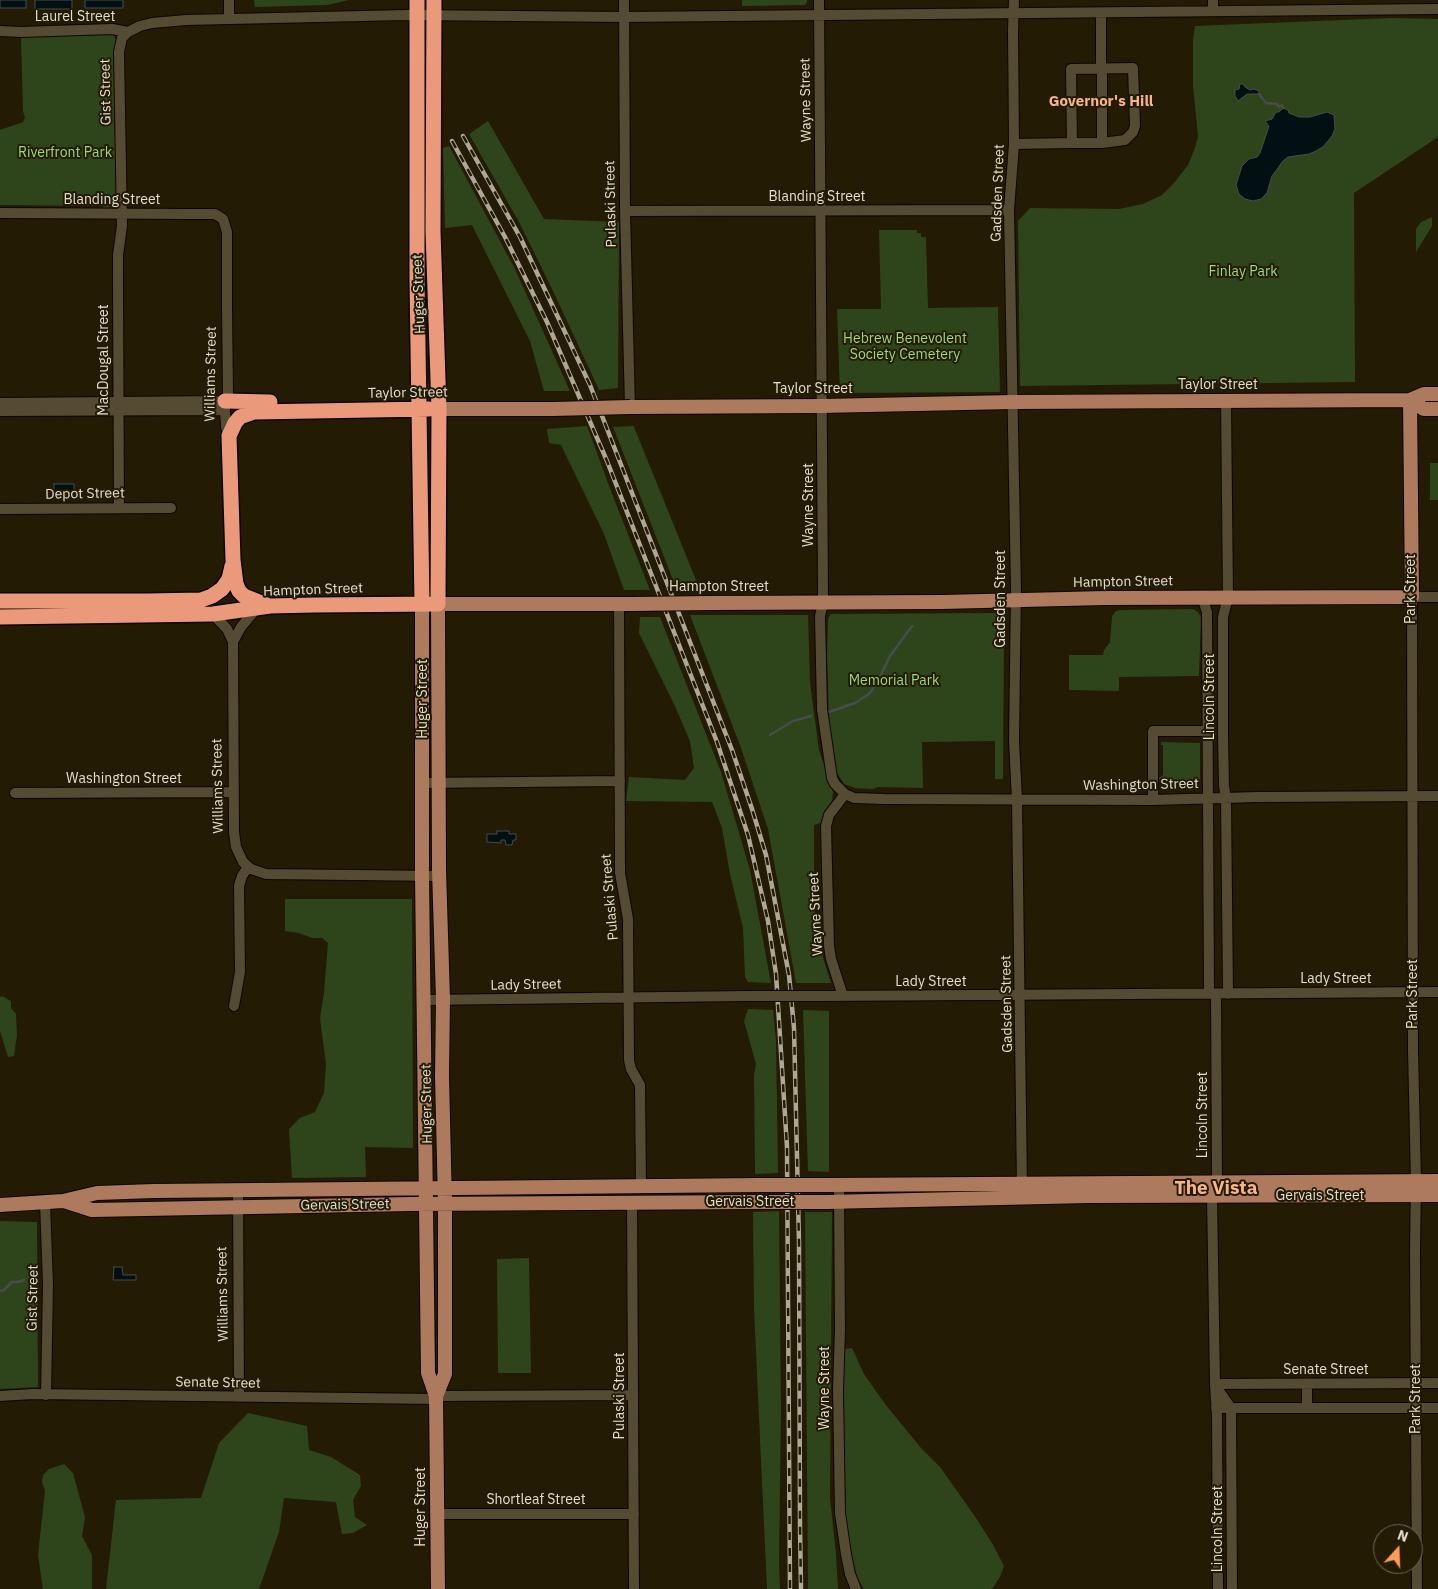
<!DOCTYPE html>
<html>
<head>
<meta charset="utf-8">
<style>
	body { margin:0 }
	#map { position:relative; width:1438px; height:1589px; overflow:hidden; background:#241b04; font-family:"IBM Plex Sans",sans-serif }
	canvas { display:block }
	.north { position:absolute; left:1373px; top:1524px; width:50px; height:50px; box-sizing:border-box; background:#241b04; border:1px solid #716956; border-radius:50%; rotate:20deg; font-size:14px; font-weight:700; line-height:20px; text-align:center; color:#e4ded0 }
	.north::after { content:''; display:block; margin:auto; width:18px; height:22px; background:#fd9d54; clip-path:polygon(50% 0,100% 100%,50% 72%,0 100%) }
</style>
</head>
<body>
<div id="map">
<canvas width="1438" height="1589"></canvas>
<div class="north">N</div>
</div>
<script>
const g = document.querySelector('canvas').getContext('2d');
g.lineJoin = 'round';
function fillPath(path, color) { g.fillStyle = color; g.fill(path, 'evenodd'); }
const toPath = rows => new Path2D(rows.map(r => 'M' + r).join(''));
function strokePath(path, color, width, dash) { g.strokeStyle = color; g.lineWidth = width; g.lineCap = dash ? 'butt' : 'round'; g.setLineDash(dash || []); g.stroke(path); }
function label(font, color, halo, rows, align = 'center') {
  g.font = font + ' "IBM Plex Sans",sans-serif'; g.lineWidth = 4; g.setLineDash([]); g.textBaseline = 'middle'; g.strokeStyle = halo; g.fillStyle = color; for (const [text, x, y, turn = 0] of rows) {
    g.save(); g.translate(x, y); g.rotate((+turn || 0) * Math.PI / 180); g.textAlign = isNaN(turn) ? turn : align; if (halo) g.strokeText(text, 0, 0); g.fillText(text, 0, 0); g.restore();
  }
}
fillPath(toPath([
	[254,0,349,0,327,5,255,7],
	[742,0,807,0,807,2,805,5,742,6],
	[1392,18,1438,19,1438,137,1354,193,1355,382,1020,386,1018,221,1030,208,1119,209,1143,204,1162,195,1174,183,1188,165,1195,148,1198,136,1193,85,1193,40,1195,26],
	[108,32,113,34,116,40,117,197,115,203,107,209,104,209,102,206,0,205,0,130,23,122,25,117,23,111,21,37],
	[488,121,544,219,619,222,618,388,599,390,553,291,519,222,469,134],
	[449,146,515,269,570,391,544,391,530,341,472,225,445,228,443,148],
	[1432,217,1432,226,1416,252,1416,229,1421,222],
	[879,230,917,230,917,233,921,233,921,237,926,237,928,308,998,307,1000,392,840,393,837,309,881,309],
	[587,426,614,499,650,590,624,590,604,534,561,445,549,443,547,429],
	[634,426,634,427,700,590,677,590,613,427],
	[1430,463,1438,463,1438,500,1430,500],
	[1193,609,1198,612,1201,617,1199,676,1119,677,1119,691,1069,690,1069,655,1103,655,1104,650,1110,642,1112,616,1116,611,1121,610],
	[998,613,1003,617,1004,624,1003,779,995,779,995,741,922,742,923,788,878,787,873,789,855,788,844,784,836,771,829,724,827,655,828,619,829,617,831,614],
	[690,615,808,615,810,683,819,750,833,792,832,802,826,811,821,823,814,825,814,906,823,958,831,983,796,983,768,829,741,748],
	[640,617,660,617,721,772,750,870,771,983,748,982,745,977,743,928,730,874,722,828,712,802,626,801,629,777,685,780,694,768,690,741,674,704,639,633],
	[1161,742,1200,743,1200,780,1156,780,1163,775,1163,745,1161,745],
	[285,899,412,899,413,1148,365,1147,366,1177,292,1178,289,1129,300,1118,315,1112,324,1093,326,1064,320,1018,324,993,328,943,322,938,312,938,299,933,285,931],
	[2,996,11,1001,11,1008,16,1014,17,1035,14,1056,8,1057,0,1031,0,997],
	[748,1009,773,1010,776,1041,778,1173,755,1174,754,1075,756,1064,744,1021],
	[803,1010,829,1011,829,1172,808,1171],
	[779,1211,781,1410,779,1562,780,1589,767,1589,754,1309,753,1212],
	[805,1212,832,1212,830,1498,836,1554,838,1589,808,1589],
	[0,1221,37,1222,38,1387,0,1389],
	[529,1258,531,1373,498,1373,497,1259],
	[852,1348,864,1374,885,1404,921,1448,940,1467,974,1515,992,1543,1004,1566,1000,1577,994,1586,991,1589,864,1589,856,1577,851,1566,844,1521,843,1449,844,1349],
	[248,1413,307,1426,309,1450,331,1457,360,1475,361,1486,353,1500,355,1517,367,1525,353,1533,342,1534,336,1502,284,1498,279,1532,259,1589,106,1589,116,1500,201,1498,219,1443],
	[64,1464,73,1473,85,1517,82,1536,92,1555,92,1589,43,1589,38,1555,45,1491,42,1482,43,1475,49,1469]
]), '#2e451b');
const water = toPath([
	[0,0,26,0,26,8,0,8,0,0],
	[35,0,72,0,72,9,35,9,35,0],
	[85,0,123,0,123,8,85,8,85,0],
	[1240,84,1243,84,1245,87,1250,90,1254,89,1259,91,1259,94,1247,94,1238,101,1235,96,1235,90,1239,89,1240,84],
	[1283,108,1288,110,1289,113,1299,117,1310,117,1327,112,1334,115,1335,129,1332,136,1324,146,1316,151,1309,154,1288,157,1283,161,1272,176,1267,193,1261,199,1253,201,1245,199,1239,194,1236,185,1242,166,1249,159,1257,157,1260,153,1269,126,1265,121,1272,119,1276,112,1279,112,1283,108],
	[54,484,74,484,74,492,54,492,54,484],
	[497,831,509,831,509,834,516,834,516,840,513,840,512,845,506,845,505,840,501,840,501,843,487,842,487,834,497,834,497,831],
	[114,1267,122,1267,123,1275,136,1275,136,1280,113,1280,114,1267]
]);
fillPath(water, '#020f13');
strokePath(water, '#464d4c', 1);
strokePath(toPath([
	[1259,94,1266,103,1277,104,1279,107,1282,105,1283,108],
	[829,712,855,703,869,694,877,683,890,656,912,626],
	[770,735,793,721,811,716],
	[0,1291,4,1290,12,1282,18,1282,24,1280]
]), '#464d4c', 2.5);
const minor = toPath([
	[229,0,229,19],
	[624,0,625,211,630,407],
	[819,0,823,592,823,603,820,616,822,709,832,778,835,784,845,794,854,798,884,799,1153,800,1258,797,1438,796],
	[1014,0,1013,31,1014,144,1009,210,1016,590,1014,741,1017,800,1022,1189],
	[1213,0,1213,11],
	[0,31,21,32,112,29,128,32,140,26,152,23,186,20,407,15,624,17,1438,9],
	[1101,68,1101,13],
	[1102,68,1102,143],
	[1014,144,1072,143,1102,143,1125,140,1133,132,1135,126,1133,68,1071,69,1072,143],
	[625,211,1009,210],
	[0,213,188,214,215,214,223,219,227,232,227,308,228,394,225,401,225,410,226,427,229,436],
	[1226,401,1228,597,1223,617,1223,735,1224,786,1226,798,1228,994],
	[0,403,225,401],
	[0,411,225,410],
	[119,507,118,286,118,255,122,226,119,52,122,38,128,32],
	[0,509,171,508],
	[1202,597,1207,612,1209,994],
	[619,604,620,873,628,919,629,1060,631,1069,640,1085,641,1186],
	[257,608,241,627,233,642,234,832,236,847,243,862,251,869,266,874,439,876],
	[213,614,227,629,233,642],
	[421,783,620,781],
	[15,793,233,792],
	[1153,800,1153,731,1208,731],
	[1216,994,1217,1182,1212,1196,1215,1384,1217,1416,1218,1589],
	[824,996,1438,992],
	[843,996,831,959,829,946,826,826,829,815,845,794],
	[423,1000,748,996],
	[234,1006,240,972,239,886,242,876,248,867],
	[839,1185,840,1329,838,1390,840,1513,846,1554,850,1574,856,1589],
	[238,1190,239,1397],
	[45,1202,48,1285,46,1395],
	[632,1203,634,1589],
	[1215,1384,1438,1383],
	[1307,1384,1307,1408],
	[1215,1385,1231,1408,1232,1589],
	[0,1396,33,1394,436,1399],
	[436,1396,633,1395],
	[1216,1408,1438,1408],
	[437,1514,634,1514],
	[1417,1589,1415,1251,1416,1181,1413,1051,1412,597,1438,597]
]);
const major = toPath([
	[1410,400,1424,409,1438,409],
	[630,407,821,406,1013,402,1410,400,1424,394,1438,394],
	[439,409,553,409],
	[709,603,942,602,1105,598,1412,597,1410,400],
	[422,604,422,875,428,1373,436,1396],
	[827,1185,1438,1181],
	[64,1201,92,1210,412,1204,759,1202],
	[827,1202,1089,1196,1438,1195],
	[0,1205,63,1201,97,1193,154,1191,759,1185],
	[438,1589,436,1396,445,1374,445,1204,442,1076,443,999,439,870,438,604,634,604]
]);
const highway = toPath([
	[417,0,417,281,422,604],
	[225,401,270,402],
	[0,601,148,601,201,600,212,596,222,589,229,579,232,566],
	[269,606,244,596,239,591,236,584,233,560,229,436,235,423,240,417,254,412,429,409],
	[0,617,213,614,270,606,314,605,438,604,439,409,433,231,434,0]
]);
strokePath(minor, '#0d0500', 12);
strokePath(major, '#0d0500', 16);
strokePath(highway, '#0d0500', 18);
strokePath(minor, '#554b32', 10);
strokePath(major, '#ae7a5d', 14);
strokePath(highway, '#ea9a7a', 15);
const rail = toPath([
	[463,136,520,237,590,385,732,750,752,809,766,855,789,975,794,1028,799,1242,800,1525,801,1589],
	[452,141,505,237,547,322,607,461,717,742,748,835,768,921,776,974,787,1147,790,1589]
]);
strokePath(rail, '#aea796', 4.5);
strokePath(rail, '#241b04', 2.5, [8]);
const minorBridge = toPath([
	[748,996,824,996]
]);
const majorBridge = toPath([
	[553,409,630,407],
	[634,604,709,603],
	[759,1185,827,1185],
	[759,1202,827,1202]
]);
strokePath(minorBridge, '#0d0500', 12, []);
strokePath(majorBridge, '#0d0500', 16, []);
strokePath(minorBridge, '#554b32', 10);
strokePath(majorBridge, '#ae7a5d', 14);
label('14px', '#e4ded0', '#241b04', [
	["Laurel Street",75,17],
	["Gist Street",106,92,-91],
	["Wayne Street",806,100,-91],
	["Gadsden Street",998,193,-88],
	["Blanding Street",817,197],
	["Blanding Street",112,200],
	["Pulaski Street",611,204,-91],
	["Huger Street",419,294,-92],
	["MacDougal Street",104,360,-90],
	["Williams Street",211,374,-89],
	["Taylor Street",1218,385],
	["Taylor Street",813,389],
	["Taylor Street",408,393,-1],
	["Depot Street",85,494,-1],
	["Wayne Street",809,505,-90],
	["Hampton Street",1123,582,-1],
	["Hampton Street",719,587],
	["Park Street",1411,589,-90],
	["Hampton Street",313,590,-2],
	["Gadsden Street",1001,599,-90],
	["Lincoln Street",1210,697,-90],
	["Huger Street",423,699,-90],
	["Washington Street",124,779],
	["Washington Street",1141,785,-1],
	["Williams Street",218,786,-91],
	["Pulaski Street",610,897,-95],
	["Wayne Street",816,914,-93],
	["Lady Street",1336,979],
	["Lady Street",931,982],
	["Lady Street",526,985,-1],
	["Park Street",1413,994,-90],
	["Gadsden Street",1007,1004,-91],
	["Huger Street",427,1104,-91],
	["Lincoln Street",1203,1115,-90],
	["Gervais Street",1320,1196],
	["Gervais Street",750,1202],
	["Gervais Street",345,1205,-1],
	["Williams Street",223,1294,-91],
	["Gist Street",33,1298,-89],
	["Senate Street",1326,1370],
	["Senate Street",218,1383,1],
	["Wayne Street",825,1388,-90],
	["Pulaski Street",620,1396,-90],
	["Park Street",1416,1399,-90],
	["Shortleaf Street",536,1500],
	["Huger Street",421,1507,-90],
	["Lincoln Street",1218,1529,-90]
]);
label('14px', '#9dda70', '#241b04', [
	["Riverfront Park",65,153],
	["Finlay Park",1243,272],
	["Hebrew Benevolent",905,339],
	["Society Cemetery",905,355],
	["Memorial Park",894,681]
]);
label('bold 15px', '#fab687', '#241b04', [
	["Governor's Hill",1101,102]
]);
label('bold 19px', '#fab687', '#241b04', [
	["The Vista",1216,1189]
]);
</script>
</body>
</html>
